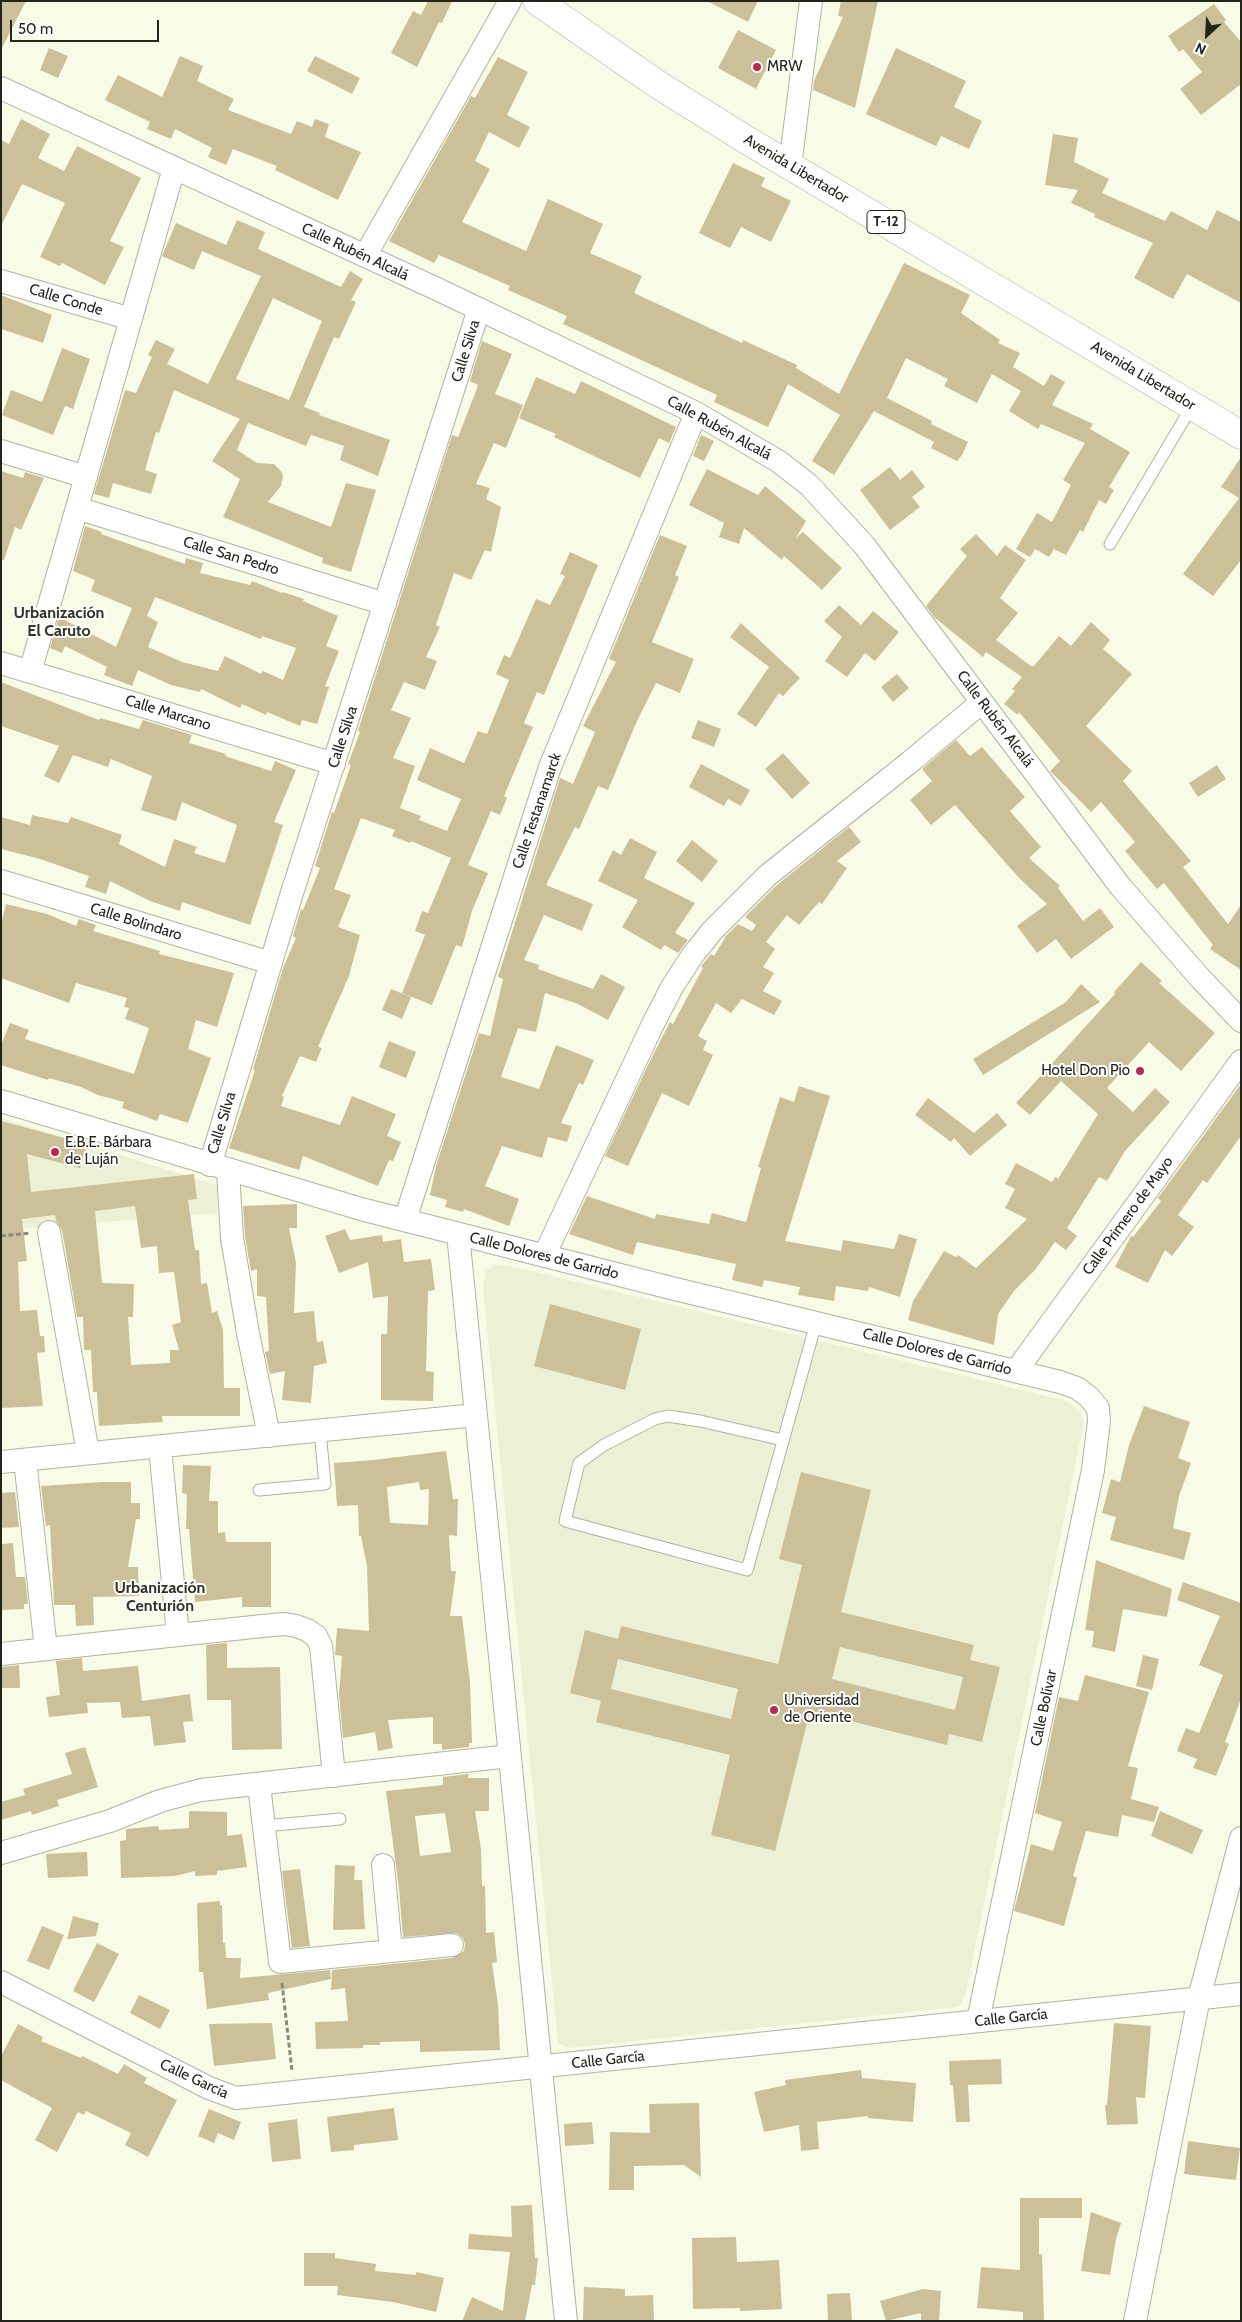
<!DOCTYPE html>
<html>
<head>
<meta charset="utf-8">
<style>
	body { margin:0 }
	#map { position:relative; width:1242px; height:2322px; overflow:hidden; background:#f8fce7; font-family:Cabin,sans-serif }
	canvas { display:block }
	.frame { position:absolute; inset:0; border:2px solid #23241d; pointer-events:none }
	.north { position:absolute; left:1182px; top:10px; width:50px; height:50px; -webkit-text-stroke:4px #fff; paint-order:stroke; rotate:205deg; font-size:14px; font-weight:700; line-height:20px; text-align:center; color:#23241d }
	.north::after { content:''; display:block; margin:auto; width:18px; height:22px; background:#23241d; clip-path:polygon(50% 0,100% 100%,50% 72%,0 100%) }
	.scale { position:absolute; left:10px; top:20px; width:149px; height:22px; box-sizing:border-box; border:2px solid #23241d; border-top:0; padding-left:6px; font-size:15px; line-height:18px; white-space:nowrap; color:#23241d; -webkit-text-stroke:4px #fff; paint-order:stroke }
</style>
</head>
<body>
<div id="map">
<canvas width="1242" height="2322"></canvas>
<div class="frame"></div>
<div class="north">N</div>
<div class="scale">50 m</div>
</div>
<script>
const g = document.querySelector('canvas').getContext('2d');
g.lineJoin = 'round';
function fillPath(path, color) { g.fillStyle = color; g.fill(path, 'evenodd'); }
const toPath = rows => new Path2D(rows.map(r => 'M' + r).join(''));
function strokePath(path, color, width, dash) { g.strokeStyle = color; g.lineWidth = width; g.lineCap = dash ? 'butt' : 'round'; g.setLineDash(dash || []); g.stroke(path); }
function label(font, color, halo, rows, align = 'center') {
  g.font = font + ' Cabin,sans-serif'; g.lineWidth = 4; g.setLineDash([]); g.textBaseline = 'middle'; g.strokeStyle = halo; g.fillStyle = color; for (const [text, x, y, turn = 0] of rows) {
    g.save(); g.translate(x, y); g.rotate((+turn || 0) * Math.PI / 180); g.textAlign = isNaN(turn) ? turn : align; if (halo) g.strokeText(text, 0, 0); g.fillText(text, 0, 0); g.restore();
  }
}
fillPath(toPath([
	[1,1118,217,1185,217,1213,2,1230],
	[497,1264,524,1269,1063,1400,1080,1410,1084,1423,965,1996,958,2007,569,2048,558,2043,483,1287,486,1271]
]), '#ecf1d5');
fillPath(toPath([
	[1,1,26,1,1,50],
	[428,1,452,1,442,23,439,22,417,67,391,53,413,11,421,15],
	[707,1,758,1,748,22],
	[841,1,878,1,855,108,813,90,814,81,843,17,838,16],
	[1214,4,1226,20,1224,22,1241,42,1241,84,1201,115,1180,89,1202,72,1183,49,1179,52,1168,36],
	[738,30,776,50,756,89,718,68],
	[49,48,68,56,58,78,40,70],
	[896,48,966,81,954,107,982,121,969,149,941,136,936,146,866,114],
	[180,56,203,66,197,81,234,99,228,110,291,134,297,121,312,127,315,119,329,124,325,137,361,152,338,200,275,170,277,166,233,149,226,165,208,157,212,148,175,129,171,139,147,129,150,122,105,100,118,75,162,97],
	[315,56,360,78,352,94,307,71],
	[498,57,528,72,507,115,530,127,519,148,489,132,475,161,490,169,462,222,526,251,548,199,603,224,590,253,642,276,634,293,742,343,743,340,797,365,796,368,839,394,904,263,970,295,961,313,1000,340,998,343,1020,353,1013,367,1044,386,1051,374,1065,382,1052,405,1093,424,1090,429,1130,452,1109,487,1114,490,1106,504,1099,500,1083,532,1080,530,1066,555,1054,549,1049,557,1035,549,1030,557,1016,549,1037,513,1052,522,1071,485,1063,480,1085,443,1041,424,1038,429,1009,411,1021,391,992,374,977,403,944,386,948,379,906,358,887,398,932,421,931,424,968,442,962,455,957,461,931,448,934,442,874,411,834,475,812,461,840,415,788,384,768,427,714,402,717,395,563,324,567,316,508,290,510,286,439,255,434,263,389,241,471,96,475,98],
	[21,119,50,134,38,158,64,171,77,146,141,178,110,241,124,247,105,285,62,263,60,266,40,257,65,203,22,184,1,226,1,140,9,144],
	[1053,134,1078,138,1074,162,1109,179,1102,193,1165,221,1171,211,1207,230,1217,210,1241,222,1241,303,1187,274,1173,299,1134,278,1153,243,1094,217,1095,214,1071,203,1078,190,1045,185],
	[733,163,765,178,761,186,791,201,771,242,741,227,730,248,699,233],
	[237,220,265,232,258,249,341,287,350,271,363,279,351,300,356,302,339,339,334,337,304,407,320,413,319,415,390,440,378,476,340,460,344,446,311,435,306,446,248,423,237,450,257,463,274,464,281,471,283,476,281,486,268,502,331,527,346,483,376,490,351,572,322,563,323,558,223,517,240,479,212,461,240,419,174,390,159,433,156,432,145,470,157,474,151,494,113,483,109,498,94,494,125,390,136,393,152,357,148,355,156,340,175,349,167,364,208,384,261,276,202,251,194,270,162,256,176,223,226,245],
	[273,298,322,321,289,400,236,379],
	[1,295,52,315,43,343,1,329],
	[482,341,512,354,495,394,523,405,506,448,494,443,476,484,490,488,486,499,501,507,491,552,485,550,471,580,454,573,436,625,440,627,426,657,437,661,425,690,404,682,391,710,411,718,393,758,415,766,400,808,421,816,419,820,447,831,461,799,417,780,430,748,464,763,478,731,487,734,509,680,496,674,504,655,510,658,536,599,550,605,565,576,560,574,570,552,598,565,544,695,537,692,524,723,533,727,504,796,507,798,500,815,491,811,468,865,488,873,472,911,462,947,456,945,432,1005,402,993,425,935,415,931,422,911,428,913,451,858,411,841,410,843,392,836,395,830,361,818,334,889,351,895,338,927,360,935,349,976,318,1047,322,1048,316,1062,300,1056,282,1096,284,1097,281,1106,340,1125,352,1096,396,1114,387,1136,401,1142,393,1161,389,1160,378,1186,303,1156,299,1170,229,1148,255,1070,253,1069,283,968,296,938,293,936,301,909,303,910,320,868,315,866,332,812,334,813,351,765,348,764,360,732,358,731,452,435,458,437,476,391,478,385,470,381],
	[62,348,90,359,73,409,65,406,53,435,2,415,11,390,42,402],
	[536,377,575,394,581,381,676,427,669,443,659,438,640,478,554,437,556,434,519,418],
	[701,435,714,441,704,461,693,456],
	[1241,457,1241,560,1213,596,1183,574,1239,498,1221,487],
	[890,467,900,480,912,470,925,487,912,497,920,507,890,530,860,490],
	[707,469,758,495,765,486,806,521,796,538,803,532,842,568,822,590,784,556,782,560,744,528,739,544,719,537,724,523,689,505],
	[1,471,23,478,25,472,44,478,21,530,15,527,4,560,1,560],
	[85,526,102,532,101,534,185,564,186,558,203,563,200,573,250,585,252,581,282,593,283,592,304,599,303,601,338,616,326,646,339,651,325,686,329,687,317,724,302,720,300,726,267,712,266,715,242,704,240,708,201,689,200,692,171,685,138,670,132,686,104,675,107,667,65,646,62,653,50,648,59,617,116,647,132,608,91,591,95,580,73,571],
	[155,597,261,639,262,636,296,648,283,680,263,671,261,674,225,656,218,671,182,662,148,647,158,622,147,616],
	[976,534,997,556,1005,545,1026,560,1000,598,1018,613,996,640,1031,666,1034,666,1059,636,1071,646,1091,622,1110,640,1103,649,1132,674,1086,726,1132,771,1123,781,1191,861,1183,867,1228,924,1241,905,1241,970,1210,949,1213,945,1164,883,1157,889,1125,851,1135,842,1101,802,1091,812,1050,771,1060,761,1019,712,1018,715,1004,704,1015,691,1012,689,1022,677,986,652,983,657,934,617,926,606,967,556,960,549],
	[660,535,687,546,675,575,679,577,652,642,694,659,680,693,656,683,637,721,608,790,598,786,579,829,575,827,546,885,593,904,582,931,544,915,524,960,539,965,538,969,593,989,601,974,625,987,608,1020,578,1004,545,993,536,1032,518,1028,501,1077,539,1089,556,1045,594,1060,583,1085,579,1083,561,1123,572,1126,567,1142,548,1137,542,1158,502,1146,485,1186,519,1199,509,1226,464,1209,463,1212,445,1207,447,1200,430,1195,436,1166,479,1033,490,1036,503,979,498,977,560,778,573,784,595,732,583,726,616,662,609,659],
	[839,605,861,625,873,611,899,632,875,661,865,653,847,677,825,661,842,637,824,621],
	[741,623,800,678,783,696,779,693,756,727,737,714,769,667,730,637],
	[897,674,909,688,893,702,881,687],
	[1,682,99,720,100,718,139,729,143,720,192,735,189,743,226,754,225,756,271,771,275,761,296,770,274,822,283,825,250,925,182,902,180,911,150,901,110,881,106,894,85,887,89,876,40,859,1,849,1,817,30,825,32,815,68,823,71,817,122,835,119,844,165,867,174,839,197,847,194,853,225,863,237,825,182,802,176,821,141,810,152,776,111,759,108,767,73,755,59,783,44,776,59,746,1,726],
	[698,720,721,729,714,747,691,738],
	[956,740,970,756,982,747,1025,797,1010,811,1041,847,1029,858,1060,886,1058,888,1083,921,1100,908,1114,927,1071,959,1056,939,1037,953,1017,926,1047,904,1019,878,955,805,931,825,910,800,932,781,922,769],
	[783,753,810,783,792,799,765,769],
	[701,764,750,790,741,806,728,799,724,806,689,787],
	[1217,765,1226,779,1198,797,1189,783],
	[849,827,861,842,837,861,847,868,822,904,819,902,799,925,787,915,766,942,775,949,763,967,774,973,763,991,782,1001,774,1015,742,999,731,1013,716,1003,698,1036,707,1041,703,1050,713,1055,689,1106,662,1093,628,1166,605,1156,649,1063,670,1022,673,1024,703,968,701,966,703,964,711,954,714,956,726,936,738,924,752,931,756,925,745,917,777,885],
	[630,838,657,852,644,878,695,903,675,933,688,940,678,953,664,945,661,950,622,927,638,900,598,881,613,850,621,855],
	[692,840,718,861,702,882,676,861],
	[6,904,47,914,76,926,79,919,96,925,93,931,160,951,159,954,234,973,217,1027,196,1020,188,1049,211,1058,188,1123,160,1114,157,1121,122,1108,124,1102,98,1095,81,1087,49,1078,48,1080,1,1065,1,1045,10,1023,29,1030,25,1039,134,1074,149,1028,125,1019,129,1008,124,1007,127,998,76,983,69,1003,1,978,1,924],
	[1141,962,1162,981,1159,983,1215,1033,1181,1071,1149,1042,1107,1088,1133,1112,1155,1088,1170,1102,1125,1151,1107,1181,1099,1177,1067,1228,1077,1236,1066,1250,1055,1242,1035,1270,1014,1291,998,1314,994,1345,908,1320,913,1301,944,1251,956,1257,958,1255,976,1268,1027,1219,1005,1208,1015,1189,1005,1184,1016,1163,1052,1182,1055,1177,1058,1179,1098,1114,1061,1081,1030,1115,1016,1103,1115,994,1114,992],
	[1081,984,1100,1002,983,1075,973,1059,1066,1002],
	[391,989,411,997,402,1019,382,1010],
	[389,1041,416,1052,406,1078,379,1067],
	[1241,1084,1241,1136,1207,1183,1203,1180,1178,1215,1194,1227,1172,1256,1165,1250,1148,1283,1115,1267,1131,1236,1133,1237,1161,1201,1158,1198],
	[799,1086,830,1096,785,1241,841,1251,843,1240,894,1249,899,1234,917,1239,900,1297,869,1287,868,1291,836,1286,834,1301,798,1295,800,1287,764,1280,762,1287,732,1280,736,1264,637,1242,633,1255,569,1234,587,1196,655,1219,656,1214,709,1224,712,1213,746,1222,761,1168,758,1167,780,1097,794,1102],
	[928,1098,974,1133,997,1113,1007,1125,970,1156,954,1138,951,1142,915,1115],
	[1,1121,87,1144,80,1168,27,1154,31,1192,194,1174,197,1199,188,1200,195,1250,199,1250,201,1284,207,1283,212,1313,217,1311,223,1330,224,1388,240,1388,240,1416,162,1416,163,1422,99,1426,97,1392,93,1392,91,1350,84,1350,83,1317,77,1317,62,1230,56,1221,55,1215,22,1219,27,1261,18,1262,20,1311,37,1310,40,1336,44,1336,45,1352,37,1353,43,1406,1,1408],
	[135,1206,141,1248,157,1246,159,1273,174,1272,181,1322,172,1325,179,1350,170,1350,170,1363,131,1365,128,1317,133,1317,134,1284,102,1283,95,1211],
	[297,1204,297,1228,289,1228,296,1263,294,1313,314,1311,317,1342,323,1341,327,1363,314,1366,311,1403,282,1400,285,1371,270,1374,265,1352,269,1351,266,1297,257,1296,257,1269,251,1271,245,1237,243,1206],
	[345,1229,350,1240,382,1235,383,1242,401,1239,404,1262,431,1259,435,1290,428,1291,426,1371,434,1372,433,1401,381,1400,381,1334,387,1334,388,1296,373,1298,368,1262,339,1273,325,1236],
	[550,1304,641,1329,625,1390,534,1366],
	[1144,1406,1190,1422,1178,1458,1191,1463,1179,1496,1173,1528,1191,1533,1184,1560,1110,1540,1116,1517,1102,1513,1111,1479,1120,1482,1129,1445],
	[446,1451,453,1499,458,1499,457,1536,449,1535,451,1571,456,1571,450,1616,462,1616,470,1682,472,1743,469,1743,469,1747,442,1750,442,1744,433,1744,433,1717,388,1720,393,1748,378,1751,375,1732,343,1738,339,1694,342,1656,335,1655,337,1628,369,1631,367,1566,361,1536,359,1536,358,1505,337,1506,334,1463,374,1460],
	[419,1482,420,1490,429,1489,428,1525,390,1523,387,1487],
	[183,1465,211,1466,209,1501,218,1501,218,1533,225,1532,226,1542,271,1542,271,1607,242,1607,242,1597,195,1602,189,1529,186,1529,187,1494,182,1493],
	[801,1472,871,1490,841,1612,974,1645,970,1660,1000,1667,982,1742,949,1734,947,1745,810,1711,775,1851,711,1835,730,1755,596,1722,601,1701,570,1693,585,1630,618,1639,621,1626,778,1664,802,1565,779,1559],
	[840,1647,963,1677,955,1710,832,1679],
	[618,1659,738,1689,731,1719,611,1689],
	[103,1482,131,1482,131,1503,140,1503,140,1519,136,1519,128,1567,138,1567,139,1596,93,1597,94,1625,76,1626,75,1605,54,1605,50,1525,46,1526,41,1486],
	[15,1492,19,1527,1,1528,1,1493],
	[13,1543,16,1577,25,1577,28,1604,24,1604,24,1609,1,1610,1,1544],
	[1096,1560,1172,1589,1167,1617,1123,1609,1115,1652,1092,1647,1094,1631,1085,1630],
	[1183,1582,1241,1603,1241,1699,1225,1742,1229,1744,1216,1776,1193,1768,1197,1759,1177,1751,1186,1728,1199,1733,1223,1675,1199,1665,1220,1616,1177,1600],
	[227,1643,227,1668,280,1667,282,1749,232,1750,231,1700,207,1700,206,1645],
	[1143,1655,1159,1659,1152,1690,1136,1686],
	[82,1658,83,1671,138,1666,142,1701,190,1694,193,1721,183,1722,186,1742,154,1746,150,1716,122,1718,120,1702,87,1703,88,1713,49,1717,46,1697,60,1695,56,1661],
	[19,1665,20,1688,1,1688,1,1667],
	[1085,1675,1149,1692,1128,1766,1138,1768,1131,1799,1159,1807,1154,1822,1122,1815,1118,1837,1086,1831,1073,1876,1077,1878,1064,1926,1014,1911,1031,1844,1053,1851,1062,1822,1035,1813,1059,1697,1078,1701],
	[85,1747,98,1787,57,1800,59,1806,32,1815,31,1811,1,1820,1,1802,25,1795,23,1789,72,1774,65,1753],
	[469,1774,468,1778,489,1778,489,1811,475,1811,481,1849,482,1886,485,1886,486,1933,494,1932,497,1962,492,1963,498,2005,500,2050,420,2052,420,2041,380,2042,380,2045,363,2045,363,2048,316,2049,315,2022,348,2021,345,1988,331,1990,332,1970,453,1958,464,1951,465,1944,463,1938,457,1933,403,1937,399,1888,386,1791,443,1785,443,1777],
	[445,1813,451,1852,420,1856,415,1816],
	[189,1811,227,1812,227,1836,242,1834,247,1867,217,1871,217,1875,195,1876,195,1871,175,1876,121,1878,120,1841,126,1840,126,1829,158,1826,159,1830,189,1828],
	[1160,1811,1203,1830,1192,1854,1151,1836],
	[87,1852,88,1876,48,1878,46,1854],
	[335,1865,355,1866,354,1880,362,1880,365,1929,333,1930],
	[300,1869,310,1946,292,1948,282,1871],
	[220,1901,220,1905,222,1905,223,1943,225,1943,226,1958,241,1958,240,1978,330,1970,331,1979,268,1993,269,2000,207,2009,203,1972,199,1972,197,1906,198,1903],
	[73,1916,99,1923,96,1936,67,1939],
	[42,1926,64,1935,49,1970,27,1961],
	[97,1943,119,1954,94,2002,73,1991],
	[139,1995,170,2010,160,2029,130,2013],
	[272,2023,276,2059,214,2066,209,2024],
	[1114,2023,1151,2026,1145,2098,1136,2097,1138,2124,1107,2125,1105,2105,1107,2105],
	[18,2024,43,2037,41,2041,81,2058,82,2056,118,2074,124,2064,147,2078,144,2083,177,2100,148,2157,125,2145,131,2133,86,2111,84,2115,78,2112,57,2152,35,2140,52,2108,1,2080,1,2056],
	[1001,2059,1002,2084,968,2085,970,2122,956,2122,953,2085,950,2085,949,2061],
	[861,2070,862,2078,916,2083,913,2122,868,2118,868,2116,817,2122,819,2149,801,2151,799,2125,764,2132,754,2092,786,2085,785,2080],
	[699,2103,701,2177,684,2165,634,2166,634,2190,609,2190,610,2132,650,2133,649,2104],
	[394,2108,398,2140,354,2145,354,2150,331,2152,327,2117],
	[209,2109,241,2122,234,2140,218,2133,214,2143,198,2136],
	[297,2119,301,2159,272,2162,268,2123],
	[592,2122,594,2144,565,2146,564,2124],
	[1188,2141,1240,2148,1236,2180,1184,2174],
	[1020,2198,1082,2198,1082,2218,1039,2218,1039,2255,1042,2254,1044,2320,1023,2320,1023,2312,977,2308,981,2267,1020,2270],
	[532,2205,535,2258,538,2258,535,2285,532,2285,525,2321,462,2321,472,2297,503,2311,510,2252,468,2249,469,2234,512,2237,511,2206],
	[1091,2212,1121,2223,1116,2239,1110,2275,1081,2271],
	[736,2237,737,2262,779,2260,782,2309,740,2311,740,2308,693,2309,692,2238],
	[304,2253,335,2253,335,2258,376,2264,375,2271,416,2275,416,2272,444,2278,436,2312,393,2302,337,2295,338,2286,304,2286],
	[584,2287,625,2289,625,2296,653,2295,654,2321,583,2320],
	[923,2289,941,2291,939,2321,921,2320,921,2313,886,2321,880,2301],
	[850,2293,852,2321,828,2321,827,2294]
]), '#cbc098');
const service = toPath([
	[1110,544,1192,406],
	[783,1440,700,1421,668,1416,655,1419,604,1445,579,1463,565,1521,747,1570,816,1323],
	[259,1490,325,1484,320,1431],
	[264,1826,340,1819]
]);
const minor = toPath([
	[1,88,437,289,696,413,778,461,809,485,864,545,1120,886,1200,978,1241,1021],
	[790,166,811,1],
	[365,256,510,1],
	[1,281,131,319],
	[1,451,86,477],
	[77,508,385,604],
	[1,663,334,764],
	[30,672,174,168],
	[1,881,271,963],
	[1,1101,361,1209,671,1288,1060,1382,1077,1388,1089,1397,1098,1408,1099,1421,1093,1470,978,2021],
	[210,1165,291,896,479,309],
	[228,1171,232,1238,248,1333,269,1436],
	[405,1220,550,767,696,413],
	[49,1232,88,1453],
	[458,1234,566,2321],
	[544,1256,652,1026,672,987,692,956,712,931,768,875,910,762,982,702],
	[1016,1371,1241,1061],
	[160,1447,178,1635],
	[25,1460,46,1649],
	[1,1462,476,1415],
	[1,1654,262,1626,285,1624,296,1626,307,1630,316,1636,321,1646,334,1776],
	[259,1785,280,1962,452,1945],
	[1,1853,110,1821,160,1801,201,1790,510,1756],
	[383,1865,391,1951],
	[1,1982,209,2088,236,2098,1241,1994],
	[1135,2321,1199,1998,1241,1838]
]);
const trunk = toPath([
	[537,1,657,84,745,139,1241,435]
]);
strokePath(service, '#afb3a0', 13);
strokePath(minor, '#afb3a0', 24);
strokePath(trunk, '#afb3a0', 29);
strokePath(toPath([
	[1,1236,30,1233],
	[282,1983,292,2071]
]), '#888b7d', 3, [5, 2.5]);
strokePath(service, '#fff', 11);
strokePath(minor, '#fff', 22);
strokePath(trunk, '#fff', 28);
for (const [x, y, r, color] of [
	[757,67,5,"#ba2a4f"],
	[1140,1071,5,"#ba2a4f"],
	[55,1152,5,"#ba2a4f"],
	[774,1710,5,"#ba2a4f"]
]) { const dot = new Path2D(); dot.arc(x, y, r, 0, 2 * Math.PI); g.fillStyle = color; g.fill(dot); strokePath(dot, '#fff', 2); }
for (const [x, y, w] of [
	[886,222,38]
]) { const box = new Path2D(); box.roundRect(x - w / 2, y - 11.5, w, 23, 4); g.fillStyle = '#fff'; g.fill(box); strokePath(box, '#23241d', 1); }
label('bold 14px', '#23241d', null, [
	["T-12",886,222]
]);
label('15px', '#23241d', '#fff', [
	["MRW",767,67],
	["Hotel Don Pio",1130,1071,"right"],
	["E.B.E. Bárbara",65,1143],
	["de Luján",65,1160],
	["Universidad",784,1701],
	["de Oriente",784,1718]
], 'left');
label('15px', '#23241d', '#fff', [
	["Avenida Libertador",796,169,31],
	["Calle Rubén Alcalá",355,252,25],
	["Calle Conde",66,300,17],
	["Calle Silva",466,351,-73],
	["Avenida Libertador",1143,376,31],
	["Calle Rubén Alcalá",719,428,29],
	["Calle San Pedro",231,556,17],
	["Calle Marcano",168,713,17],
	["Calle Rubén Alcalá",995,719,53],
	["Calle Silva",343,737,-72],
	["Calle Testanamarck",537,811,-71],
	["Calle Bolindaro",136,922,17],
	["Calle Silva",222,1123,-73],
	["Calle Primero de Mayo",1128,1216,-54],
	["Calle Dolores de Garrido",544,1256,14],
	["Calle Dolores de Garrido",937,1352,14],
	["Calle Bolívar",1044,1708,-78],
	["Calle García",1011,2018,-6],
	["Calle García",608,2060,-6],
	["Calle García",194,2079,25]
]);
label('bold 16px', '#323424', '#fff', [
	["Urbanización",59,613],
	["El Caruto",59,631],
	["Urbanización",160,1588],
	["Centurión",160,1606]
]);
</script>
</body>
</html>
